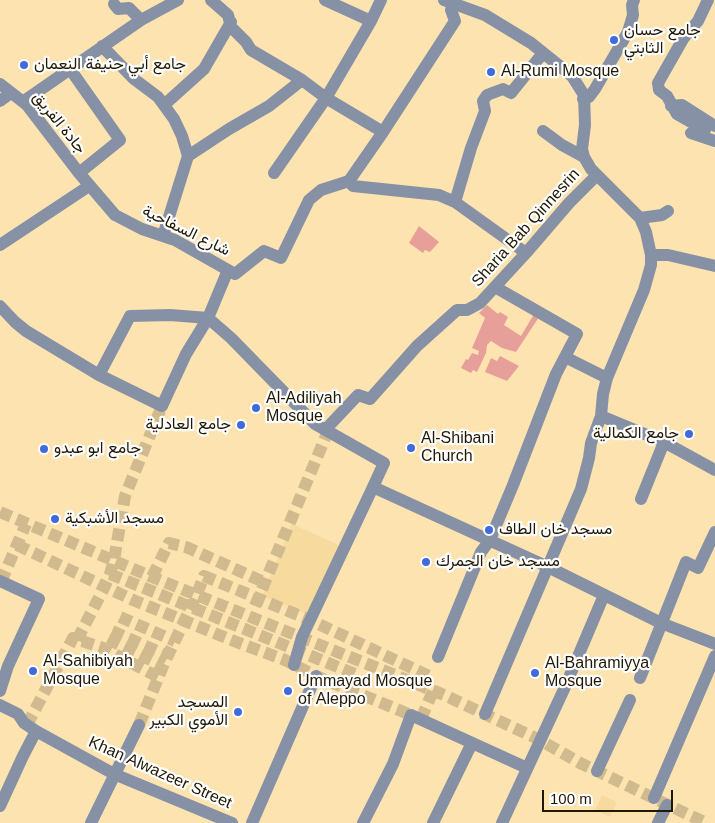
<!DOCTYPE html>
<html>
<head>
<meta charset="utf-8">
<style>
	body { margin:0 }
	#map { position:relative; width:715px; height:823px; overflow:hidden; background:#fce3b0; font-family:Helvetica,sans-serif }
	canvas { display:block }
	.scale { position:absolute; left:542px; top:790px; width:131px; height:22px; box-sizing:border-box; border:2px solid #211804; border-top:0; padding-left:6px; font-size:15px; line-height:18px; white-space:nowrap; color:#211804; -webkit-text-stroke:4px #fff; paint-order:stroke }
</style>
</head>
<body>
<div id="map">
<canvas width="715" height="823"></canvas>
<div class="scale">100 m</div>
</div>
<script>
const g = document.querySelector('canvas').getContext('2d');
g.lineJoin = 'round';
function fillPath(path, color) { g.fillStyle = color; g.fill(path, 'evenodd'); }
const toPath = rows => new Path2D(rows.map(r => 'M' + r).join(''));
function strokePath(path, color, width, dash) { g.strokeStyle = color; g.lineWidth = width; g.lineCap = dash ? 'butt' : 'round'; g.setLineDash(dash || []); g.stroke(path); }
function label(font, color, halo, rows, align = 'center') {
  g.font = font + ' Helvetica,Vazirmatn,sans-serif'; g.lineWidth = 4.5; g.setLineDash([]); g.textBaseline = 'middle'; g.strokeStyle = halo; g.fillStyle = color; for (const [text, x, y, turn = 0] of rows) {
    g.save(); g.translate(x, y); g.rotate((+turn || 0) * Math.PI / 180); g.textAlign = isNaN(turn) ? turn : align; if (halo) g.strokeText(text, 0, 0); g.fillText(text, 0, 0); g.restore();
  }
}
fillPath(toPath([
	[292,524,339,545,310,615,262,596],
	[602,795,617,802,610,817,595,810]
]), '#f6da9e');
fillPath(toPath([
	[419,226,439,242,430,252,425,250,423,253,409,243],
	[487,305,498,314,500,312,508,317,504,325,521,336,534,314,539,317,516,352,502,348,491,341,487,345,486,353,477,372,473,370,471,373,461,368,466,359,468,360,472,353,478,355,479,351,472,348,485,318,479,313],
	[500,356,519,366,507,381,485,372,491,358,497,361]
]), '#e6a099');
strokePath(toPath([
	[0,512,152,577,444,695,540,740,580,763,706,823],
	[17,545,133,600,239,643,285,660,316,676,411,715],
	[110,574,355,674],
	[152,577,169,543,186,547,266,583],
	[1,582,26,524],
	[255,606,328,431],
	[120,617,175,641],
	[112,631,168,656],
	[108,639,163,666],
	[77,640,105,586,110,574,114,560,125,496,162,406],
	[421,719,433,691],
	[27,725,73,638,103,648,158,677],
	[139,725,163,666,197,594,204,576,310,620,431,677]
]), '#d0ba8e', 12, [12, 6]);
strokePath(toPath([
	[211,0,228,15,231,27,246,42,251,50,302,80,326,98,383,132],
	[325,0,371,21],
	[444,0,485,15,531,43,572,76,584,95,585,125,582,149,584,157,591,169,640,218,646,232,651,255,651,265,644,290,607,378,603,394,601,416,664,442,715,470],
	[708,0,698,21,683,39,658,83,659,90,667,96,677,114,705,130,691,133,715,141],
	[453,3,451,10,455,21,383,132,349,181,353,186,439,195,455,202,526,253],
	[114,4,118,9,129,8,141,20],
	[102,46,134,79,158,97,174,119,182,136,188,156,163,236],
	[70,69,120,140,79,173],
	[0,84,27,105,79,173,115,215,142,229,175,240,235,274,264,251,281,258,309,200,321,190,349,181],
	[583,99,589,97,595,89,628,32,633,15,632,5,634,0],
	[0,101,11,93],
	[24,101,141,20,178,0],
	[164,105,204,69,231,22],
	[671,106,682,105,715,126],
	[543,131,562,145,584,157],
	[188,156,229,129,269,106,302,80],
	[274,173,326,98,371,21,381,0],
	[455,202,471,148,485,111,483,101,487,95,503,89,511,93,543,53],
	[640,218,662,215,668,211],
	[0,245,89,186],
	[651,255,668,255,715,266],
	[0,306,15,322,26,331,99,375,162,406,186,354,208,318,228,270],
	[565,357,607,378],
	[99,375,130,316,170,315,208,318,231,338,315,424,384,463,373,487,548,567,661,623,715,644],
	[325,430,358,395,370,399,417,346,457,310,467,310,480,303,526,253,569,203,597,175],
	[641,499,664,442],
	[0,581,39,599,8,666,0,691],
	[438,657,481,552,490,540,513,485,556,374,577,334,495,287],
	[294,665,302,637,373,487],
	[640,678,686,562,698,568,715,532],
	[0,705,18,714,24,723,36,731,114,774,232,823],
	[485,714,581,489,589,458,591,443,601,416],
	[597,771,630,700],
	[654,798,715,656],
	[0,806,23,756,36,731],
	[91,823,139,725],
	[252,823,316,676],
	[363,823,393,764,411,715,527,768],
	[433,823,472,743],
	[502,823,565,687,604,595],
	[658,823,667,805]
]), '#8791a5', 12);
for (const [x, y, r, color] of [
	[614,40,5,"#416bdd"],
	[24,65,5,"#416bdd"],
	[491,72,5,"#416bdd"],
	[256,408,5,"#416bdd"],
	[241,425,5,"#416bdd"],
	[689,434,5,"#416bdd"],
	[411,448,5,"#416bdd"],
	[44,449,5,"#416bdd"],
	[55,519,5,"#416bdd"],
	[489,530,5,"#416bdd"],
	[426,562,5,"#416bdd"],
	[33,671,5,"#416bdd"],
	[535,673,5,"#416bdd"],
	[288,691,5,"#416bdd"],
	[238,712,5,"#416bdd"]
]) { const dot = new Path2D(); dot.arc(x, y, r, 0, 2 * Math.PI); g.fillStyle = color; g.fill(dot); strokePath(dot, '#fff', 2); }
label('16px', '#211804', '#fff', [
	["جامع حسان",624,31],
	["الثابتي",624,49],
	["جامع أبي حنيفة النعمان",34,65],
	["Al-Rumi Mosque",501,72],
	["Al-Adiliyah",266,399],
	["Mosque",266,417],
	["جامع العادلية",231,425,"right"],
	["جامع الكمالية",679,434,"right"],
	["Al-Shibani",421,439],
	["Church",421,457],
	["جامع ابو عبدو",54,449],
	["مسجد الأشبكية",65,519],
	["مسجد خان الطاف",499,530],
	["مسجد خان الجمرك",436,562],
	["Al-Sahibiyah",43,662],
	["Mosque",43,680],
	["Al-Bahramiyya",545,664],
	["Mosque",545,682],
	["Ummayad Mosque",298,682],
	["of Aleppo",298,700],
	["المسجد",228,703,"right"],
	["الأموي الكبير",228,721,"right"]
], 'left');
label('16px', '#211804', '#fff', [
	["جادة الفريق",59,123,51],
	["Sharia Bab Qinnesrin",526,228,-48],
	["شارع السفاحية",186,231,26],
	["Khan Alwazeer Street",160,773,24]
]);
</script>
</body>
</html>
